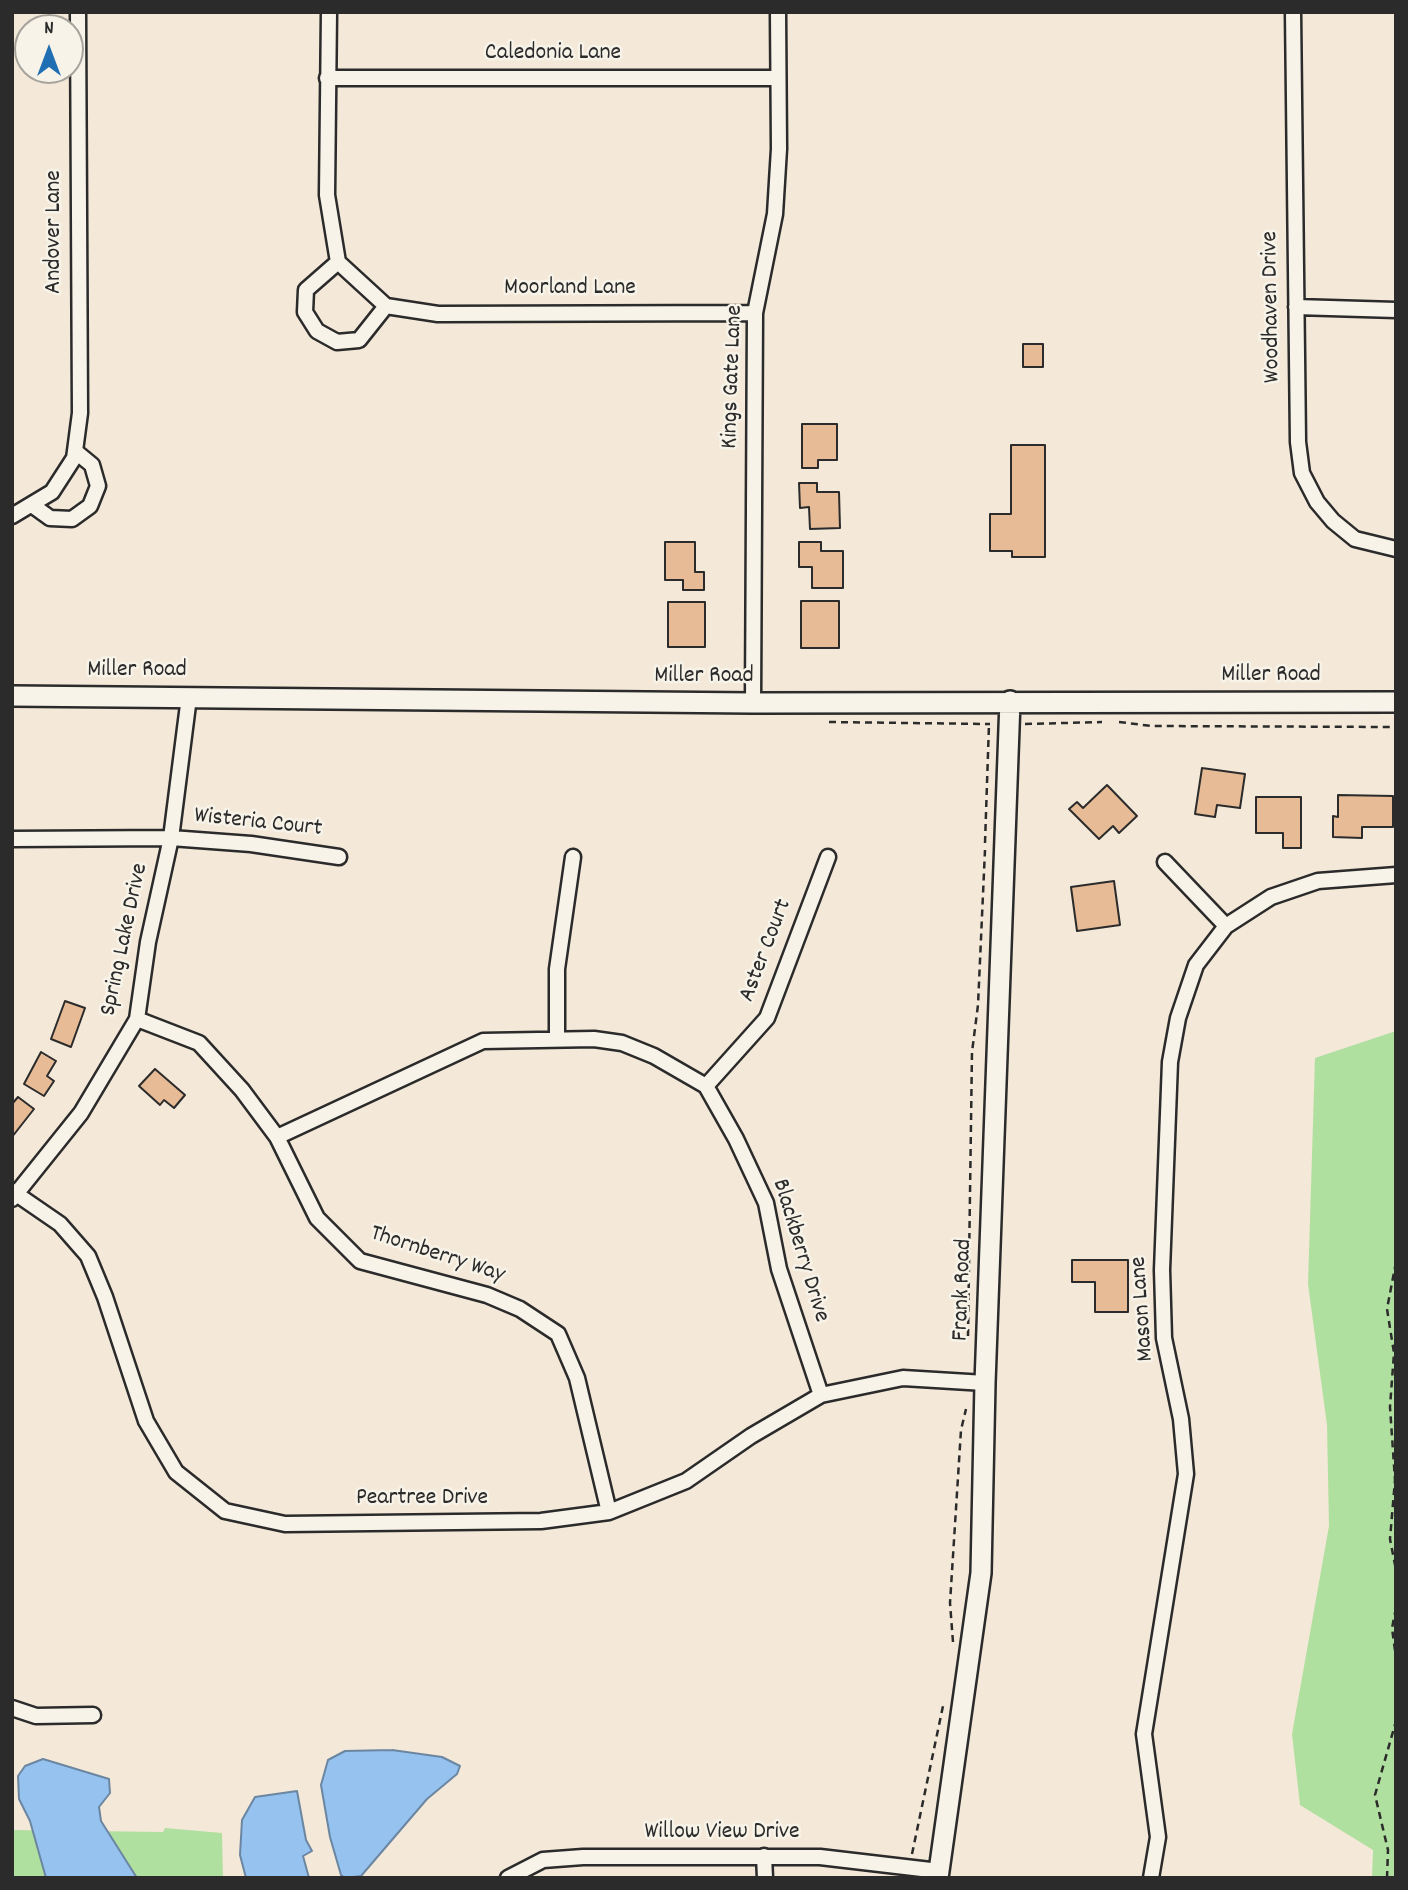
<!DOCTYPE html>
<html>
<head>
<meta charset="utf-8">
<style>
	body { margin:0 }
	#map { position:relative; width:1408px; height:1890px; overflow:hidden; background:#f4e8d8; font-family:Dekko,sans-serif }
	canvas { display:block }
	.frame { position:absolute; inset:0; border:14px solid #2b2b2b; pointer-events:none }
	.north { position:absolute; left:14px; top:14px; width:70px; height:70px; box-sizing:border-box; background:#f7f3e8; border:2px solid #a5a39c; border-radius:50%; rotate:0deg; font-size:19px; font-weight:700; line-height:28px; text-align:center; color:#2b2b2b }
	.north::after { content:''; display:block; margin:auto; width:24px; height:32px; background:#1f6fb2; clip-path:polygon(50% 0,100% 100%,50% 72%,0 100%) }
</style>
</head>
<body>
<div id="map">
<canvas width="1408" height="1890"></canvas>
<div class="frame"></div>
<div class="north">N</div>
</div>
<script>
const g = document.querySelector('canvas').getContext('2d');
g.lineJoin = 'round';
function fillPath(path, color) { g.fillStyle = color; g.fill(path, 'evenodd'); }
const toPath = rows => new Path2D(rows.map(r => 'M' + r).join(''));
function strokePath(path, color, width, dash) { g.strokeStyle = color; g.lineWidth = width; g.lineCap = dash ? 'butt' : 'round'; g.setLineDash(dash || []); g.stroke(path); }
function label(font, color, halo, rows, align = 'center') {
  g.font = font + ' Dekko,sans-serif'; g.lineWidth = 5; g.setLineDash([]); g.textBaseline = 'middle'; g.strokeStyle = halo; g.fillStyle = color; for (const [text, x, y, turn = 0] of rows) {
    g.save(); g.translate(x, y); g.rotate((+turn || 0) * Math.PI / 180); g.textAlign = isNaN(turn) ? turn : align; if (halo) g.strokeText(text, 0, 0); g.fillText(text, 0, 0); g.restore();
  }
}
fillPath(toPath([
	[1396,1031,1396,1878,1372,1878,1373,1850,1300,1805,1292,1734,1329,1526,1327,1425,1308,1284,1315,1058],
	[165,1828,222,1833,223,1878,12,1878,12,1830,163,1832]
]), '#b0e09f');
const water = toPath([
	[392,1750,442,1757,460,1766,457,1774,427,1799,361,1876,345,1878,341,1875,330,1837,321,1785,328,1760,345,1751,392,1750],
	[43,1759,109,1779,110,1793,99,1807,101,1821,137,1878,46,1878,30,1821,19,1799,18,1776,25,1766,43,1759],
	[297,1791,306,1840,312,1851,303,1856,309,1878,246,1878,240,1855,242,1820,255,1797,297,1791]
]);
fillPath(water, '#96c2f0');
strokePath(water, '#6b86a1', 2);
const building = toPath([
	[1023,344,1043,344,1043,367,1023,367,1023,344],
	[802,424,837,424,837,460,818,460,818,468,802,468,802,424],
	[1011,445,1045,445,1045,557,1012,557,1012,551,990,551,990,514,1011,514,1011,445],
	[799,483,817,483,817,492,839,492,840,528,810,529,809,507,800,508,799,483],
	[665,542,695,542,695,572,704,572,704,590,683,590,683,580,665,580,665,542],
	[799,542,821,542,821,551,843,551,843,588,812,588,812,567,799,567,799,542],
	[801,601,839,601,839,648,801,648,801,601],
	[668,602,705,602,705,647,668,647,668,602],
	[1202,768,1245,774,1240,808,1217,805,1215,817,1195,814,1202,768],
	[1107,785,1137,816,1119,833,1113,826,1099,839,1069,809,1077,802,1083,808,1107,785],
	[1338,795,1393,796,1393,827,1362,827,1362,838,1333,837,1333,816,1338,817,1338,795],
	[1256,797,1301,797,1301,848,1283,848,1283,833,1256,833,1256,797],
	[1114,881,1120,925,1077,931,1071,887,1114,881],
	[65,1001,85,1008,71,1047,51,1039,65,1001],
	[41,1052,56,1061,47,1076,54,1081,44,1096,24,1084,41,1052],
	[155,1069,185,1095,174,1108,164,1100,160,1105,139,1086,155,1069],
	[18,1097,34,1109,12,1137,12,1104,18,1097],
	[1072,1260,1128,1260,1128,1312,1095,1312,1095,1282,1072,1282,1072,1260]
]);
fillPath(building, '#e6bb96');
strokePath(building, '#2b2b2b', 2);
const street = toPath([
	[329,12,327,195,338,262,386,306,438,314,755,313],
	[1293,12,1298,442,1302,473,1317,502,1333,521,1355,539,1396,549],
	[327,78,778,78],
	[338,262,306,290,305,312,317,331,337,342,359,340,386,306],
	[1296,307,1396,310],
	[32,505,50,518,72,519,90,506,98,486,92,465,75,451],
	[12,516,52,492,74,458,75,451,80,413,78,12],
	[753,703,755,313,775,214,779,149,778,12],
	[12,839,171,838,251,844,339,857],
	[1165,862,1226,926],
	[137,1019,199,1043,242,1090,277,1137,317,1218,360,1261,487,1295,520,1309,558,1334,577,1378,609,1512],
	[557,1039,557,969,573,857],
	[706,1086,767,1018,828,857],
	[277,1137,483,1041,594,1039,622,1043,654,1056,706,1086,736,1139,766,1203,779,1269,821,1395],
	[12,1191,60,1224,88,1256,105,1297,146,1421,176,1472,225,1511,285,1524,541,1521,609,1512,686,1481,751,1436,821,1395,903,1378,985,1383],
	[12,1199,81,1113,137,1019,148,942,171,838,189,697],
	[12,1708,36,1716,93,1715],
	[764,1856,765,1878],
	[508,1878,543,1860,583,1857,820,1857,939,1871],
	[1151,1878,1158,1837,1144,1734,1186,1474,1181,1419,1164,1338,1162,1270,1170,1062,1178,1018,1196,965,1226,926,1271,897,1318,881,1396,875]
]);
const secondary = toPath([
	[12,696,753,703,1396,702],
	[938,1878,981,1573,985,1383,1010,701]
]);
strokePath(street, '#2b2b2b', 19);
strokePath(secondary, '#2b2b2b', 24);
strokePath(toPath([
	[829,722,990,724],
	[1119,722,1152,726,1396,727],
	[1025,724,1102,722],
	[985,843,989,724],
	[1396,1262,1387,1309,1394,1353,1390,1407,1395,1480,1390,1539,1396,1570],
	[968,1336,972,1052,978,1005,985,850],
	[1396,1608,1392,1628,1396,1658],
	[953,1642,950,1603,961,1430,966,1409],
	[912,1854,943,1706],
	[1387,1878,1388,1850,1375,1795,1396,1721]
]), '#2b2b2b', 2.5, [7, 5]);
strokePath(street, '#f7f3e8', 14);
strokePath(secondary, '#f7f3e8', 19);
label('24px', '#2b2b2b', '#f7f3e8', [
	["Caledonia Lane",553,55],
	["Andover Lane",56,232,-90],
	["Moorland Lane",570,290],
	["Woodhaven Drive",1273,307,-91],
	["Kings Gate Lane",734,377,-88],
	["Miller Road",137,672],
	["Miller Road",1271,677],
	["Miller Road",704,678],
	["Wisteria Court",258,824,6],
	["Spring Lake Drive",126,940,-78],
	["Aster Court",767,951,-69],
	["Blackberry Drive",799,1251,73],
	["Thornberry Way",437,1256,18],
	["Frank Road",964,1290,-88],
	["Mason Lane",1144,1309,-94],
	["Peartree Drive",422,1500],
	["Willow View Drive",722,1834]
]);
</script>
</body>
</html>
